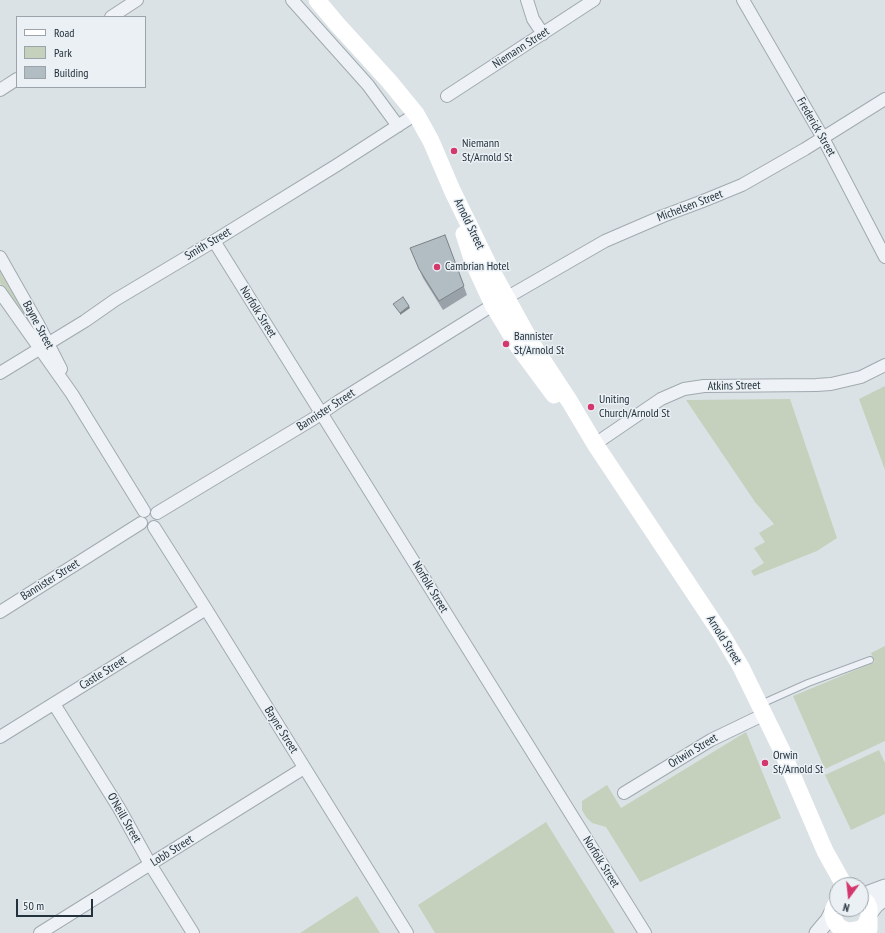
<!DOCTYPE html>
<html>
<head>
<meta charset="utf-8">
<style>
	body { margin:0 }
	#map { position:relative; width:885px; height:933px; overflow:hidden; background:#dbe2e6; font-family:"PT Sans Narrow",sans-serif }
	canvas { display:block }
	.legend { position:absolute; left:16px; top:16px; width:130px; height:72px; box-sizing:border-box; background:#eaf0f4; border:1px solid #9ba4ab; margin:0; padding:5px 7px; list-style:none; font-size:12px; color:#24323d }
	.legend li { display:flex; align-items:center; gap:8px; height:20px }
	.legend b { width:20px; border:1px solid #9ba4ab }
	.north { position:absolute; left:829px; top:877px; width:40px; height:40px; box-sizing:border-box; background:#eaf0f4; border:1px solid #9ba4ab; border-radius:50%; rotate:195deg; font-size:11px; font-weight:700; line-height:16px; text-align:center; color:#24323d }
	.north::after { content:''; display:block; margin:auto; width:14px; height:18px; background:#d4376c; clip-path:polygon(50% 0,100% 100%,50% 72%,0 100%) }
	.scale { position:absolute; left:16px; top:899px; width:77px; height:18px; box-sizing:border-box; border:2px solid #24323d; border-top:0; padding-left:5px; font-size:12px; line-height:14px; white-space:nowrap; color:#24323d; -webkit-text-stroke:3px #eaf0f4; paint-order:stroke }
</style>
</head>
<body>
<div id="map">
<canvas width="885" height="933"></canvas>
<ul class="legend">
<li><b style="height:5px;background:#fff"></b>Road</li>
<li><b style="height:11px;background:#c5d1bc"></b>Park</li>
<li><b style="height:11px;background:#b2bcc3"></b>Building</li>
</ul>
<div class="north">N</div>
<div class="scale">50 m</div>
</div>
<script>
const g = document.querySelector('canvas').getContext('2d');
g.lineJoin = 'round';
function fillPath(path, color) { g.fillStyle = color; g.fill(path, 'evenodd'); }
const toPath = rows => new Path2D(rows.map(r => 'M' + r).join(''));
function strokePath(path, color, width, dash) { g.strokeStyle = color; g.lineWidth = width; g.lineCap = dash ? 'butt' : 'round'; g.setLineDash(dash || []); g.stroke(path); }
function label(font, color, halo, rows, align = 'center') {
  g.font = font + ' "PT Sans Narrow",sans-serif'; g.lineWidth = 3; g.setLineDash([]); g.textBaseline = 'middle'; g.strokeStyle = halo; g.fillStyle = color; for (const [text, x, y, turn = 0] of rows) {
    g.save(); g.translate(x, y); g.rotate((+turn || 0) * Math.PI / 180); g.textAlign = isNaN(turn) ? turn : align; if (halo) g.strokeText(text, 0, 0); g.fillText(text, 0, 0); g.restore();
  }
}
fillPath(toPath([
	[0,267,30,319,25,322,0,283],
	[885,386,885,470,859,399],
	[790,399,837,538,817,551,754,576,751,571,764,563,754,548,765,542,759,533,774,524,755,502,686,400],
	[885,646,885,741,825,769,793,696,875,662,871,653],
	[746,732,781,818,640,882,606,827,592,823,586,817,582,810,582,801,607,785,621,808],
	[879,750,885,763,885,814,851,830,825,775],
	[546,822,615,933,435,933,418,905],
	[357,896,380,933,300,933]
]), '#c5d1bc');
const service = toPath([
	[761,704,808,683,870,660]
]);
const minor = toPath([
	[292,0,368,85,398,126],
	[527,0,533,19,543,34],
	[743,0,823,138,885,257],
	[111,17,137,0],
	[0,90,17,79],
	[447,96,594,0],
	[214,241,645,933],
	[0,257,38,324,61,369],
	[0,292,72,394,144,511],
	[506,298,605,241,663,216,703,201,742,185,805,149,885,99],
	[0,373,85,321,115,300,214,241,337,165,416,114],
	[595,444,661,399,684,389,704,386,816,385,831,384,861,377,885,365],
	[157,513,313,419,339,401,493,305],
	[154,527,206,609,407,933],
	[0,612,141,523],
	[54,704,119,808,150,864,193,933],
	[0,737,206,609],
	[624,793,711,740,765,714],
	[40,933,304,768]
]);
const tertiary = toPath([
	[861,896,885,887],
	[870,913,876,905,885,898],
	[817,933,828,920,833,910]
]);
strokePath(service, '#a0aab0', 8);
strokePath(minor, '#a0aab0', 14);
strokePath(tertiary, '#a0aab0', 17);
strokePath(service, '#eef1f5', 6);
strokePath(minor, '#eef1f5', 12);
strokePath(tertiary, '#eef1f5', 15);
strokePath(toPath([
	[317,0,337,24,389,81,416,114,431,141,452,190,488,264,532,344,570,402,595,444,722,635,741,667,782,751,825,851,844,885],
	[464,234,473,262,493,305,517,345,554,395],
	[861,898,867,903,869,908,869,929],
	[837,902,833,910,833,916,835,922,839,927,845,930,850,931,860,929,865,926,869,917]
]), '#fff', 17);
fillPath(toPath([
	[445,235,467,295,443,310,423,278,410,248]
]), '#99a2a8');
fillPath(toPath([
	[409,306,410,308,400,315,400,313]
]), '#7d8488');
const building = toPath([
	[445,235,464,286,439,301,419,269,410,248,445,235],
	[403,297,409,306,400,313,393,304,403,297]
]);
fillPath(building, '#b2bcc3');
strokePath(building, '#7d8488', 1);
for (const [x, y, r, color] of [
	[454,151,4,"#d4376c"],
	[437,267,4,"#d4376c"],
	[506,344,4,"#d4376c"],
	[591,407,4,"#d4376c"],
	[765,763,4,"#d4376c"]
]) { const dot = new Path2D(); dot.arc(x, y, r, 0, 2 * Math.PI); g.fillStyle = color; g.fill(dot); strokePath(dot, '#eaf0f4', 1.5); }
label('12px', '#24323d', '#eaf0f4', [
	["Niemann Street",521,48,-33],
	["Frederick Street",816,127,60],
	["Michelsen Street",690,206,-21],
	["Arnold Street",469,224,64],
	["Smith Street",208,244,-31],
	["Norfolk Street",258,312,58],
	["Bayne Street",38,325,62],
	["Atkins Street",734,386,-1],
	["Bannister Street",326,410,-33],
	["Bannister Street",50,580,-32],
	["Norfolk Street",430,587,59],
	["Arnold Street",724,640,58],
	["Castle Street",103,673,-32],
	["Bayne Street",281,730,58],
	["Orlwin Street",693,751,-31],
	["O'Neill Street",124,818,60],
	["Lobb Street",172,851,-32],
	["Norfolk Street",601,862,58]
]);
label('12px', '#24323d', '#eaf0f4', [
	["Niemann",462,144],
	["St/Arnold St",462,158],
	["Cambrian Hotel",445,267],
	["Bannister",514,337],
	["St/Arnold St",514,351],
	["Uniting",599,400],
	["Church/Arnold St",599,414],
	["Orwin",773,756],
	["St/Arnold St",773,770]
], 'left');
</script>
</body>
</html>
